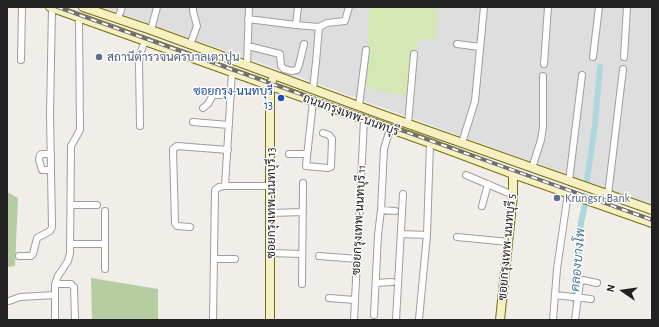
<!DOCTYPE html>
<html>
<head>
<meta charset="utf-8">
<style>
	body { margin:0 }
	#map { position:relative; width:659px; height:327px; overflow:hidden; background:#f1ede9; font-family:"Alegreya Sans",sans-serif }
	canvas { display:block }
	.frame { position:absolute; inset:0; border:8px solid #212121; pointer-events:none }
	.north { position:absolute; left:603px; top:271px; width:40px; height:40px; -webkit-text-stroke:3px #fff; paint-order:stroke; rotate:283deg; font-size:11px; font-weight:700; line-height:16px; text-align:center; color:#212121 }
	.north::after { content:''; display:block; margin:auto; width:14px; height:18px; background:#212121; clip-path:polygon(50% 0,100% 100%,50% 72%,0 100%) }
</style>
</head>
<body>
<div id="map">
<canvas width="659" height="327"></canvas>
<div class="frame"></div>
<div class="north">N</div>
</div>
<script>
const g = document.querySelector('canvas').getContext('2d');
g.lineJoin = 'round';
function fillPath(path, color) { g.fillStyle = color; g.fill(path, 'evenodd'); }
const toPath = rows => new Path2D(rows.map(r => 'M' + r).join(''));
function strokePath(path, color, width, dash) { g.strokeStyle = color; g.lineWidth = width; g.lineCap = dash ? 'butt' : 'round'; g.setLineDash(dash || []); g.stroke(path); }
function label(font, color, halo, rows, align = 'center') {
  g.font = font + ' "Alegreya Sans",Sarabun,sans-serif'; g.lineWidth = 3; g.setLineDash([]); g.textBaseline = 'middle'; g.strokeStyle = halo; g.fillStyle = color; for (const [text, x, y, turn = 0] of rows) {
    g.save(); g.translate(x, y); g.rotate((+turn || 0) * Math.PI / 180); g.textAlign = isNaN(turn) ? turn : align; if (halo) g.strokeText(text, 0, 0); g.fillText(text, 0, 0); g.restore();
  }
}
fillPath(toPath([
	[102,7,652,7,652,205,557,171,263,64]
]), '#dfdedf');
fillPath(toPath([
	[369,7,437,7,436,40,418,39,405,96,367,88]
]), '#d5e7b3');
fillPath(toPath([
	[7,192,18,198,15,266,7,267],
	[91,278,158,289,158,320,92,320]
]), '#b5cda0');
strokePath(toPath([
	[587,181,595,124,600,67],
	[575,301,581,222,586,201]
]), '#add8db', 6);
const street = toPath([
	[118,18,122,7],
	[248,19,296,25,319,27,327,23,345,21,349,7],
	[296,25,298,7],
	[151,30,157,7],
	[457,44,480,47],
	[190,45,197,26,193,11,193,7],
	[248,46,280,54,281,66,284,69,292,71,297,70,299,65,304,44],
	[593,57,599,7],
	[624,57,627,7],
	[21,60,22,7],
	[544,64,548,7],
	[247,66,249,7],
	[313,89,316,62,319,27],
	[313,101,306,166,328,168,331,167,332,139,329,135,323,133],
	[359,106,366,50],
	[203,108,208,104,213,95,231,95],
	[193,122,229,125],
	[408,124,414,54],
	[140,126,139,62,140,54,145,41],
	[462,143,475,101,484,7],
	[51,154,42,154,40,155,39,160,42,170,51,170],
	[289,154,307,154],
	[532,168,541,140,543,127,543,76],
	[466,175,513,195],
	[569,181,582,75],
	[225,186,232,72],
	[608,195,623,69],
	[71,205,97,205],
	[482,206,488,184],
	[381,210,395,211],
	[271,213,303,212],
	[190,227,177,226,175,223,173,149,177,146,228,150],
	[401,234,427,235],
	[457,237,509,242],
	[71,244,105,244],
	[271,253,302,254],
	[19,256,31,256,33,254,37,238,50,231,52,227,50,114,52,8],
	[319,256,358,259],
	[214,259,235,259],
	[105,269,105,211],
	[376,283,392,282],
	[55,284,71,284,74,287,75,320],
	[302,284,303,183],
	[555,295,591,299],
	[329,298,355,300],
	[9,301,20,297,55,295],
	[374,315,378,235,381,210,384,149,390,129],
	[419,319,427,235,430,143],
	[55,320,55,284,58,276,68,261,70,253,71,146,80,130,79,18],
	[213,320,215,190,219,187,225,186,271,186],
	[354,320,364,120],
	[396,320,403,194],
	[553,320,557,269,568,193],
	[575,320,580,282,583,280,597,283]
]);
const secondary = toPath([
	[50,7,430,143,513,174,652,223],
	[83,7,151,30,383,115,652,210],
	[270,320,270,86,272,81],
	[500,320,513,195,513,174]
]);
strokePath(street, '#9e9e9e', 8);
strokePath(secondary, '#746e0d', 10);
strokePath(street, '#fff', 6);
strokePath(secondary, '#f6f0c2', 8);
const rail = toPath([
	[57,7,652,220]
]);
strokePath(rail, '#6f6f6f', 3.5);
strokePath(rail, '#fff', 2, [6]);
for (const [x, y, r, color] of [
	[99,57,4,"#5c6f8a"],
	[281,98,4,"#1a4fb4"],
	[557,198,4,"#5c6f8a"]
]) { const dot = new Path2D(); dot.arc(x, y, r, 0, 2 * Math.PI); g.fillStyle = color; g.fill(dot); strokePath(dot, '#fff', 1.5); }
label('12px', '#4e5e75', '#fff', [
	["สถานีตำรวจนครบาลเตาปูน",107,57],
	["Krungsri Bank",565,198]
], 'left');
label('12px', '#164399', '#fff', [
	["ซอยกรุง-นนทบุรี",273,91],
	["13",273,105]
], 'right');
label('12px', '#212121', '#fff', [
	["ถนนกรุงเทพ-นนทบุรี",351,115,20],
	["ซอยกรุงเทพ-นนทบุรี 13",271,203,-90],
	["ซอยกรุงเทพ-นนทบุรี 11",359,220,-87],
	["ซอยกรุงเทพ-นนทบุรี 5",507,247,-85]
]);
label('italic 13px', '#497b95', '#fff', [
	["คลองบางโพ",578,260,-85]
]);
</script>
</body>
</html>
